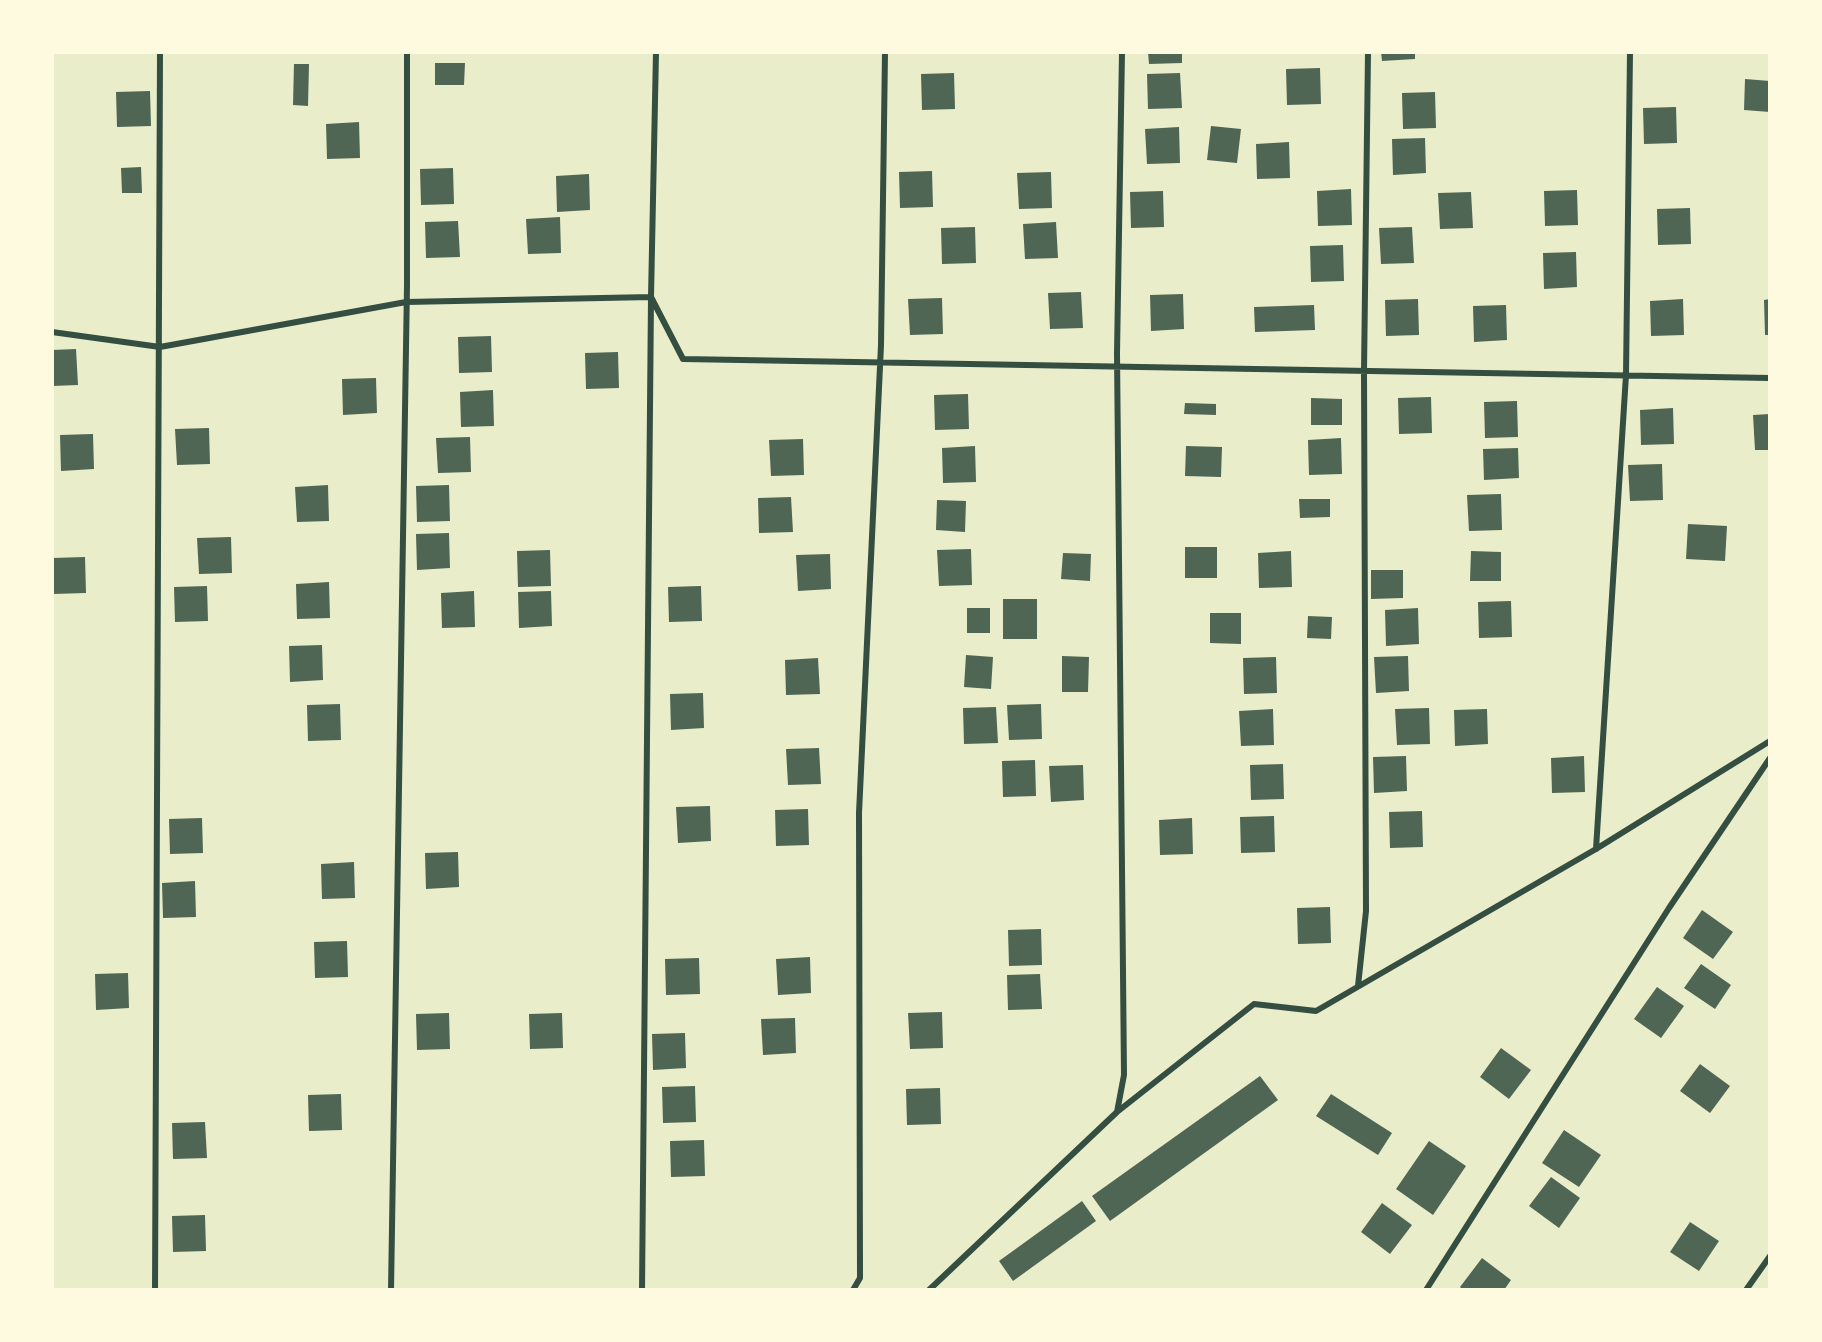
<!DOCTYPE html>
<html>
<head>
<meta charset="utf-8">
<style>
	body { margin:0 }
	#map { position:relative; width:1822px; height:1342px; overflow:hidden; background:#e9edc9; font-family:Georgia,serif }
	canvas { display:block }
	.frame { position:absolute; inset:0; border:54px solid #fefae0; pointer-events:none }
</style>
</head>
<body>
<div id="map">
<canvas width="1822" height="1342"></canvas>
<div class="frame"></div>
</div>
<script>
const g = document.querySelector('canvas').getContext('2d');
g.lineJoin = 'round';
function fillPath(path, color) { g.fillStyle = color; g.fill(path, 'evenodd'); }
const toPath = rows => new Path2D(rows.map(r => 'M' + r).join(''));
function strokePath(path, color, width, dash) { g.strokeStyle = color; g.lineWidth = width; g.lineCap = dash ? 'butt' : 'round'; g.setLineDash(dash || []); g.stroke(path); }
fillPath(toPath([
	[1148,52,1182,52,1182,63,1149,64],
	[1381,52,1415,52,1415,59,1382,61],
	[435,63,465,63,464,85,435,85],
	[294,64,309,64,308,106,293,105],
	[1320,68,1321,104,1287,105,1286,69],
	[954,73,955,109,922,110,921,74],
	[1180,73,1182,108,1148,109,1147,74],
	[1745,79,1770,81,1770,112,1744,110],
	[150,91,151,126,117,127,116,92],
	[1435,92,1436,128,1403,129,1402,93],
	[1676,107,1677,143,1644,144,1643,108],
	[359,122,360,158,327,159,326,124],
	[1211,126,1241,129,1237,163,1207,160],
	[1179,127,1180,163,1147,164,1145,129],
	[1425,138,1426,173,1393,175,1392,139],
	[1289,142,1290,178,1257,179,1256,144],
	[141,167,142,193,122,193,121,168],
	[453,168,454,204,421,205,420,169],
	[932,171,933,207,900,208,899,172],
	[1051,172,1052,208,1019,209,1017,173],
	[589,174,590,210,557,212,556,176],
	[1351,189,1352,225,1318,226,1317,191],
	[1577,190,1578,225,1545,226,1544,191],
	[1163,191,1164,227,1131,228,1130,192],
	[1471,192,1473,228,1440,229,1438,193],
	[1690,208,1691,244,1658,245,1657,209],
	[560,217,561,253,528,254,526,219],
	[458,221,460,257,426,258,425,222],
	[1056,222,1058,258,1025,259,1023,224],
	[975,227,976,263,942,264,941,228],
	[1412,227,1414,263,1381,264,1379,228],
	[1343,245,1344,281,1311,282,1310,246],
	[1576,252,1577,287,1544,289,1543,253],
	[1081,292,1083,328,1050,329,1048,293],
	[1183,294,1184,329,1151,331,1150,295],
	[942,298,943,334,910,335,908,299],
	[1418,299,1419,335,1386,336,1385,300],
	[1683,299,1684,335,1651,336,1650,301],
	[1770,299,1770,335,1765,335,1764,300],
	[1314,305,1315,330,1255,332,1254,307],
	[1506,305,1507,340,1474,342,1473,306],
	[491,336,492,372,459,373,458,337],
	[76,349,78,385,52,386,52,350],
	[618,352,619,388,586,389,585,353],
	[376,378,377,413,343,415,342,379],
	[493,390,494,426,461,427,460,392],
	[968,394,969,429,935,430,934,395],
	[1431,397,1432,433,1399,434,1398,398],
	[1311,398,1342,399,1342,425,1311,425],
	[1517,401,1518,437,1485,438,1484,402],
	[1185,403,1216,404,1216,415,1184,414],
	[1673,408,1674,444,1641,445,1640,410],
	[1770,414,1770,450,1755,450,1753,415],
	[209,428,210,464,177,465,175,429],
	[93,434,94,469,61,471,60,435],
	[470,437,471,472,438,473,436,438],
	[1341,438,1342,474,1309,475,1308,440],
	[803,439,804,475,771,476,769,440],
	[975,446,976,482,943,483,942,448],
	[1186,446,1222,447,1221,477,1185,476],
	[1518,448,1519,478,1484,480,1483,449],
	[1662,464,1663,500,1630,501,1628,465],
	[328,485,329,521,297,522,295,487],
	[449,485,450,521,417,522,416,486],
	[1501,494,1502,530,1469,531,1467,495],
	[791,497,793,532,759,533,758,498],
	[1299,499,1330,499,1330,517,1300,518],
	[937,500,966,501,965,532,936,530],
	[1688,524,1727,526,1725,561,1686,559],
	[449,533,450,568,417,570,416,534],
	[231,537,232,573,199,574,197,538],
	[1185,547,1217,547,1217,578,1185,578],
	[971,549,972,585,939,586,937,550],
	[550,550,551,586,518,587,517,551],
	[1291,551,1292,587,1259,588,1258,553],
	[1471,551,1501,552,1501,581,1470,581],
	[1063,553,1091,554,1090,581,1061,579],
	[830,554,831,589,798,591,796,555],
	[85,557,86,593,53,594,52,558],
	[1371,570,1403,570,1403,598,1371,599],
	[329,582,330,618,297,619,296,584],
	[207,586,208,621,175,622,174,587],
	[701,586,702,621,669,622,668,587],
	[474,591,475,627,442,628,441,593],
	[551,591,552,626,519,628,518,592],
	[1003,599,1037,599,1037,639,1003,639],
	[1511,601,1512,637,1479,638,1478,602],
	[967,608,990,608,990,633,967,633],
	[1418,608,1419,644,1386,646,1385,610],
	[1210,613,1241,613,1241,644,1210,643],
	[1308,616,1332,617,1331,639,1307,638],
	[322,645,323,680,290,682,289,646],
	[966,655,993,657,991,689,964,687],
	[1062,656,1089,657,1088,692,1062,692],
	[1408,656,1409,691,1376,693,1374,657],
	[1276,657,1277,693,1244,694,1243,658],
	[818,658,820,694,786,695,785,660],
	[703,693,704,728,671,730,670,694],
	[340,704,341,740,308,741,307,705],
	[1041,704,1042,739,1009,740,1007,705],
	[996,707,998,743,964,744,963,708],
	[1429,708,1430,744,1397,745,1395,709],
	[1273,709,1274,745,1241,746,1239,711],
	[1487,709,1488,744,1455,746,1454,710],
	[819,748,821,784,788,785,786,749],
	[1406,756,1407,791,1374,793,1373,757],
	[1584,756,1585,792,1552,793,1551,758],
	[1035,760,1036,796,1003,797,1002,761],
	[1283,764,1284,799,1251,800,1250,765],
	[1083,765,1084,800,1051,802,1049,766],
	[710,806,711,841,678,843,676,807],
	[808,809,809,845,776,846,775,810],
	[1422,811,1423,847,1390,848,1389,812],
	[1274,816,1275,852,1241,853,1240,817],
	[202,818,203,853,170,854,169,819],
	[1192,818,1193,854,1160,855,1159,820],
	[458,852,459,887,426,889,425,853],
	[354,862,355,898,322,899,321,864],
	[195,881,196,917,163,918,162,883],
	[1330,907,1331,943,1298,944,1297,908],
	[1702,910,1733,932,1713,959,1683,938],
	[1041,929,1042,965,1009,966,1008,930],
	[347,941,348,977,315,978,314,942],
	[810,957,811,993,778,995,776,959],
	[699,958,700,994,666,995,665,959],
	[1701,964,1731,985,1715,1009,1684,988],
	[128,973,129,1008,96,1010,95,974],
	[1040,974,1042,1009,1008,1010,1007,975],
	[1657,987,1684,1006,1661,1038,1634,1019],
	[942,1012,943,1048,910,1049,908,1013],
	[449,1013,450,1049,417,1050,416,1014],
	[562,1013,563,1048,530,1049,529,1014],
	[795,1018,796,1053,763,1055,761,1019],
	[685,1033,686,1068,653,1070,652,1034],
	[1501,1048,1531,1070,1509,1099,1480,1077],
	[1700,1064,1730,1086,1710,1113,1680,1091],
	[1260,1076,1278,1100,1110,1221,1092,1196],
	[695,1086,696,1122,663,1123,662,1087],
	[940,1088,941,1124,907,1125,906,1089],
	[341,1094,342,1130,309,1131,308,1095],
	[1331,1094,1392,1133,1378,1155,1316,1116],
	[205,1122,207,1158,173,1159,172,1123],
	[1564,1130,1601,1155,1579,1187,1542,1163],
	[704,1140,705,1176,671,1177,670,1141],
	[1429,1141,1466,1166,1433,1215,1396,1189],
	[1551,1177,1580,1198,1559,1228,1529,1206],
	[1082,1201,1096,1221,1013,1281,999,1261],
	[1382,1203,1412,1225,1390,1254,1361,1232],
	[205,1215,206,1251,173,1252,172,1216],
	[1690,1222,1719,1241,1699,1271,1670,1252],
	[1482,1258,1511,1280,1504,1290,1463,1290,1460,1287]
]), '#4f6655');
strokePath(toPath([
	[52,332,160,347,406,302,651,297,683,359,1770,378],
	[1596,849,1626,375,1630,52],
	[1358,986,1366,911,1364,371,1368,52],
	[1117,1112,1124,1075,1117,353,1122,52],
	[155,1290,160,52],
	[391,1290,407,285,407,52],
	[642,1290,651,297,656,52],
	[853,1290,860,1278,859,813,881,345,885,52],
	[929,1290,1117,1112,1254,1004,1316,1011,1596,849,1770,741],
	[1426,1290,1669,908,1770,758],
	[1746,1290,1770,1256]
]), '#344e41', 6);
</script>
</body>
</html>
